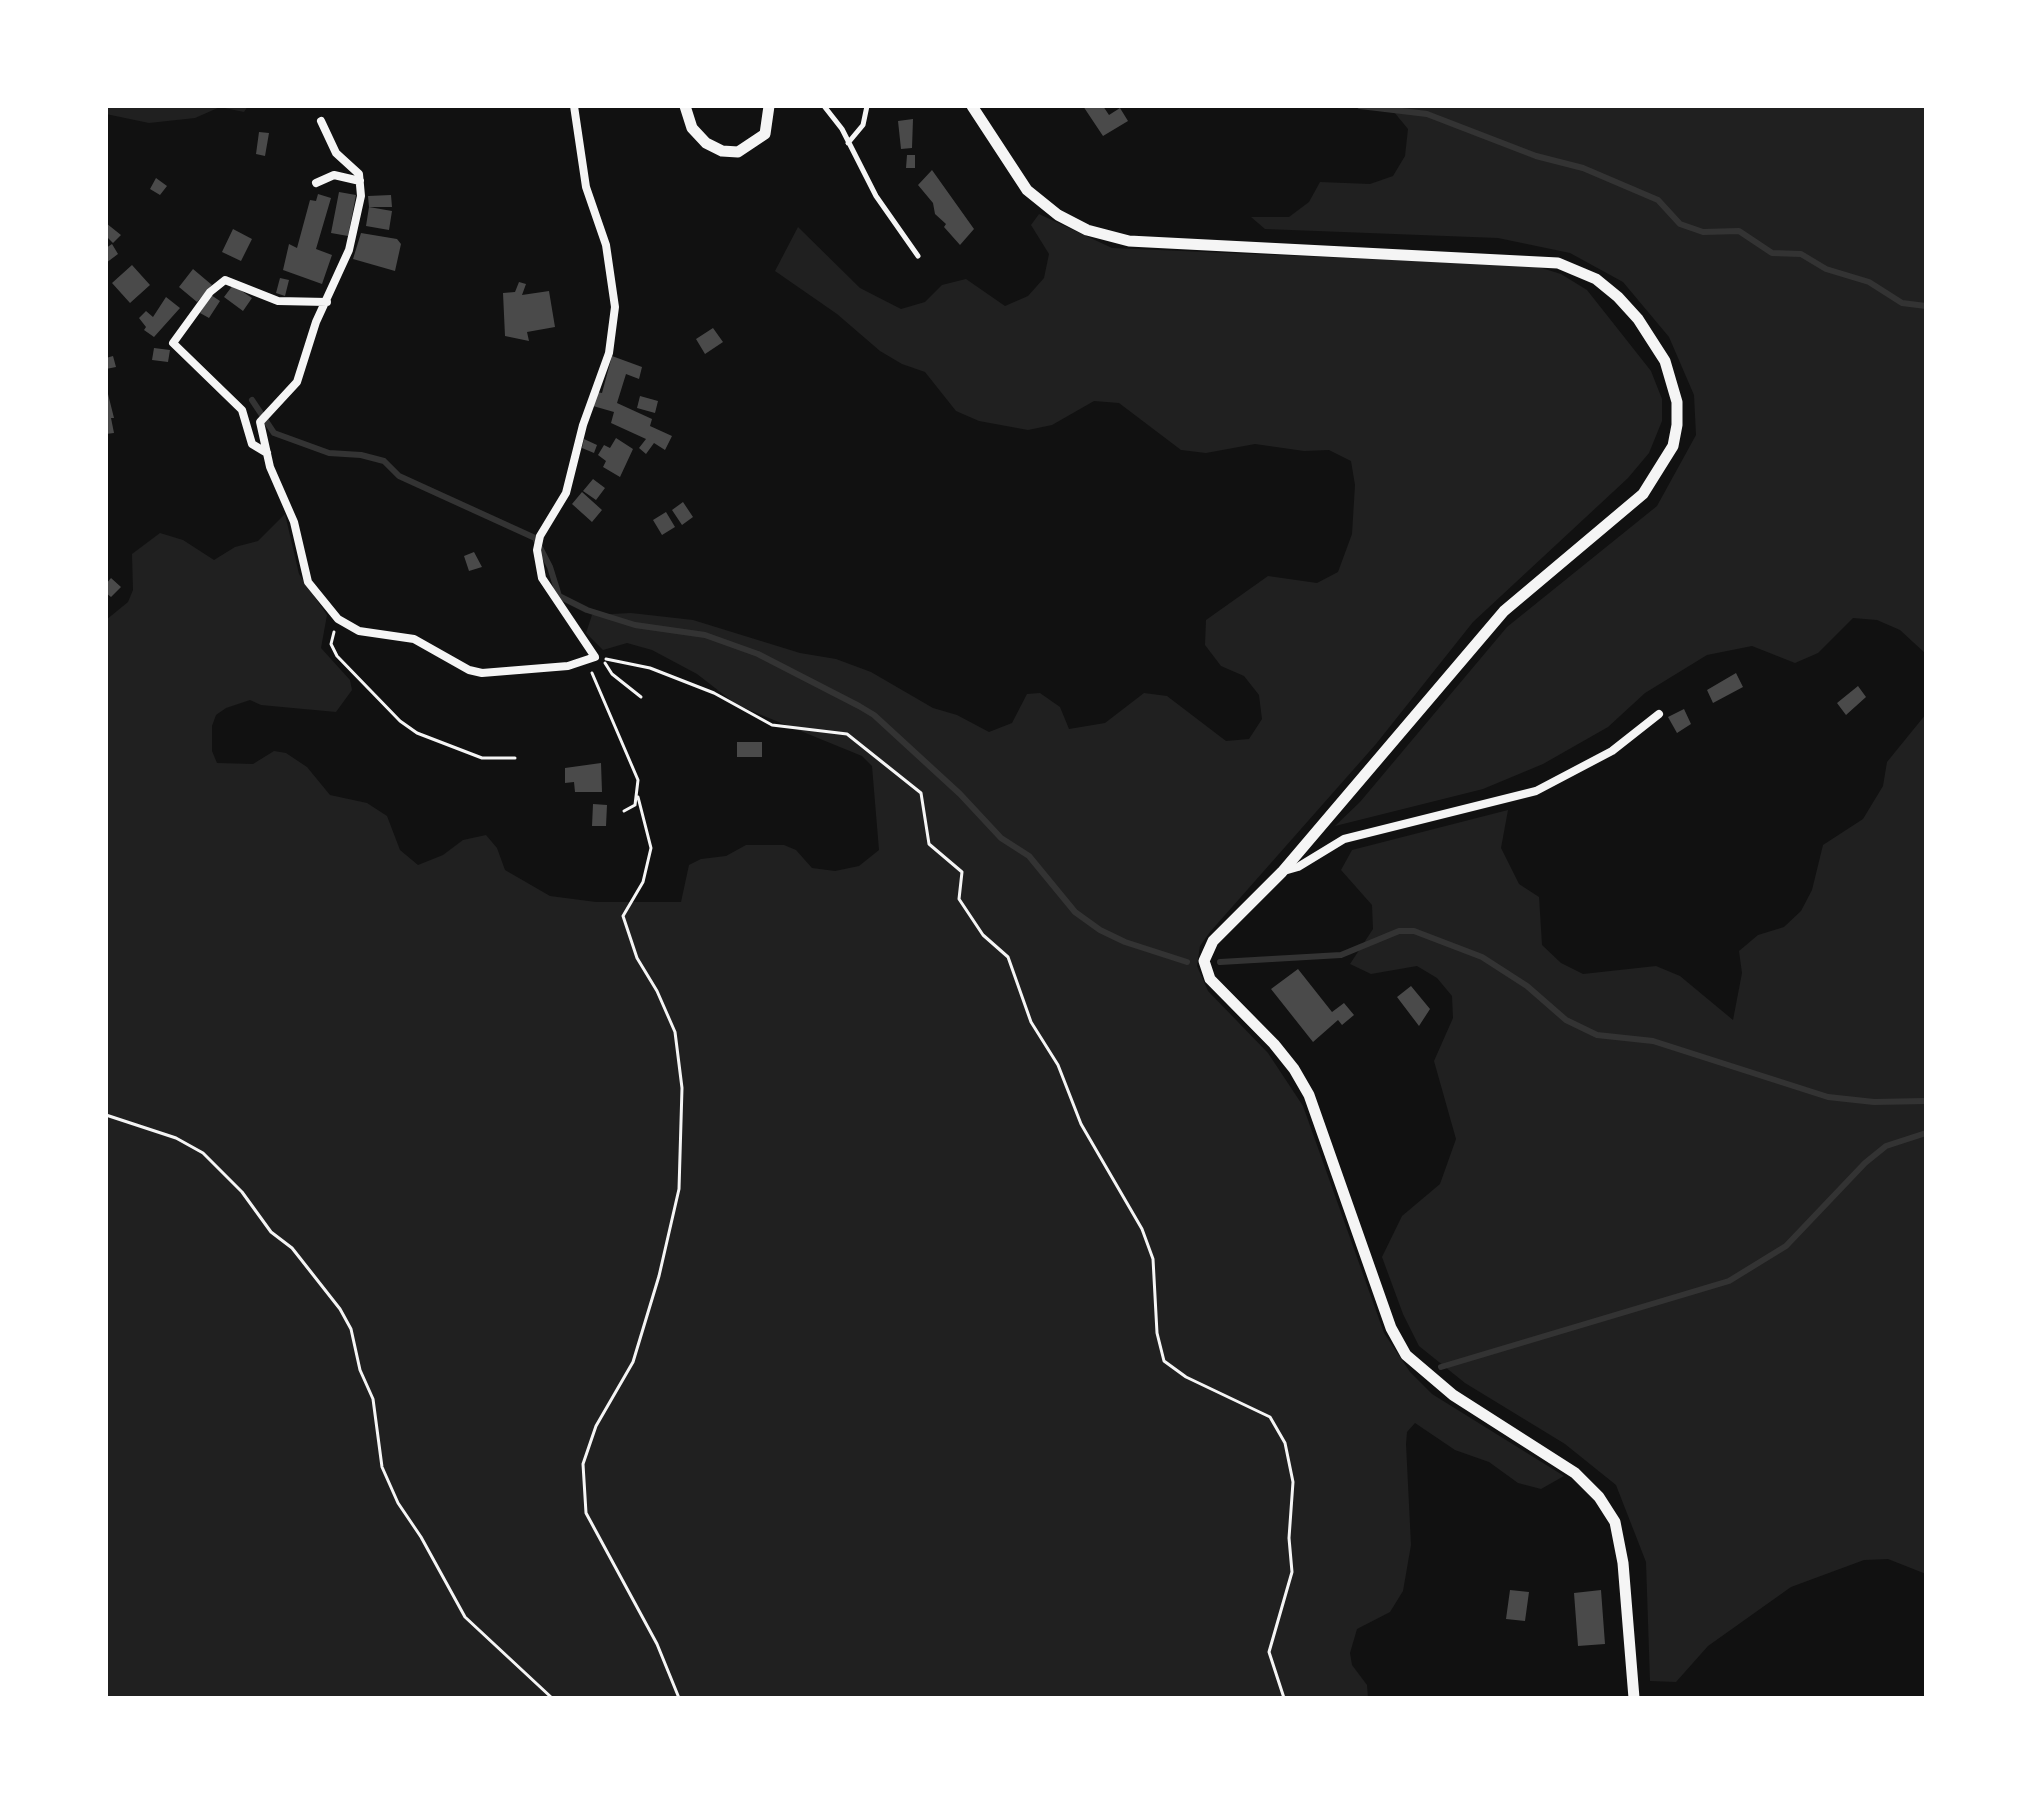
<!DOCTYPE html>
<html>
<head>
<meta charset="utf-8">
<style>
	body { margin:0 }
	#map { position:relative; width:2032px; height:1804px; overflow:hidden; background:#111; font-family:"DejaVu Sans",sans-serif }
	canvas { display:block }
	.frame { position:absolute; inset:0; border:108px solid #fff; pointer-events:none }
</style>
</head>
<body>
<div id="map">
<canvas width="2032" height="1804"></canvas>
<div class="frame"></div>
</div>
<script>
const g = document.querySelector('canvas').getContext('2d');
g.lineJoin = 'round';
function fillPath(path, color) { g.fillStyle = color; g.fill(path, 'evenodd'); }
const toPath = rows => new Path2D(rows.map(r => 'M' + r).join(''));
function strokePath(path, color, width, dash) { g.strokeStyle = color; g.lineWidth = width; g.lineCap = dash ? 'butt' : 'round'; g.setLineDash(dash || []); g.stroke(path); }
fillPath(toPath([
	[106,106,248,106,244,112,220,107,195,118,149,123,106,114],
	[1389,106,1926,106,1926,654,1900,630,1877,620,1853,618,1818,653,1795,663,1752,646,1707,655,1645,693,1608,727,1543,764,1483,789,1335,826,1360,802,1507,627,1657,506,1696,435,1694,395,1669,337,1623,282,1570,253,1498,238,1265,229,1251,217,1289,217,1309,202,1320,182,1370,184,1393,176,1405,156,1408,129],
	[1039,214,1112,248,1535,266,1561,274,1587,290,1651,371,1662,399,1662,421,1649,453,1628,478,1473,622,1376,744,1210,932,1200,946,1197,966,1208,991,1268,1053,1303,1106,1384,1333,1410,1372,1432,1394,1564,1476,1541,1489,1518,1483,1489,1462,1455,1450,1415,1423,1407,1432,1406,1444,1411,1545,1403,1591,1390,1612,1357,1629,1350,1653,1352,1665,1367,1685,1368,1698,106,1698,106,620,128,602,133,590,132,554,160,533,183,540,214,560,235,547,258,541,285,514,299,574,327,615,321,648,350,680,352,690,336,712,261,705,250,700,226,708,216,715,212,726,212,751,217,763,253,764,274,751,286,753,307,767,330,795,367,803,387,816,400,850,418,865,443,855,463,840,486,835,497,848,505,870,550,896,596,902,681,902,689,865,701,859,726,856,746,845,784,845,796,850,812,868,835,871,859,866,879,850,872,766,862,756,737,705,697,674,652,650,627,643,603,650,586,633,592,615,631,613,693,620,800,653,836,659,871,672,933,708,957,715,989,732,1012,723,1027,694,1040,693,1060,707,1069,729,1105,723,1144,693,1167,696,1226,741,1249,739,1262,719,1259,695,1244,676,1221,666,1205,645,1206,620,1268,576,1317,583,1338,572,1352,534,1355,485,1351,461,1329,450,1304,451,1255,444,1206,453,1181,450,1119,403,1094,401,1052,425,1028,430,979,421,956,411,925,372,902,364,880,351,837,314,775,271,798,227,860,288,901,309,925,302,942,285,966,279,1005,306,1028,296,1044,278,1049,254,1031,225],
	[1926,714,1926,1574,1888,1559,1864,1560,1791,1587,1708,1646,1676,1682,1650,1681,1646,1562,1616,1485,1565,1444,1465,1383,1419,1346,1403,1314,1382,1257,1402,1216,1440,1184,1456,1139,1434,1061,1453,1018,1452,996,1437,978,1417,966,1371,974,1350,964,1373,929,1372,905,1341,870,1352,850,1508,810,1501,848,1519,884,1539,897,1542,945,1561,963,1583,974,1656,966,1680,976,1733,1020,1742,973,1739,951,1758,935,1784,927,1801,911,1812,890,1823,845,1863,819,1883,786,1887,762]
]), '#202020');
strokePath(toPath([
	[1360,106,1427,114,1536,156,1583,168,1658,200,1680,224,1703,232,1739,231,1772,253,1801,254,1826,269,1869,282,1902,303,1926,306],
	[252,400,274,433,329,453,361,455,384,461,399,476,535,538,550,567,559,596,587,610,635,625,705,635,758,654,859,706,874,715,960,794,1001,838,1029,856,1075,912,1100,930,1125,942,1187,962],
	[1220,962,1341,955,1399,931,1414,931,1482,957,1527,986,1566,1020,1597,1035,1653,1041,1828,1097,1874,1102,1926,1101],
	[1441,1367,1729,1281,1786,1246,1865,1163,1886,1146,1926,1133]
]), '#333', 6);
fillPath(toPath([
	[1083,106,1103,106,1109,115,1120,108,1128,121,1103,136],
	[913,119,912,148,901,149,898,121],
	[259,132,269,133,265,156,256,154],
	[907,155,915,155,915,168,906,168],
	[932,170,974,229,960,245,944,227,946,224,935,214,933,203,918,185],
	[156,178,167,186,160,195,150,189],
	[339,192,356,195,348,236,331,233],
	[318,194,331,198,316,249,332,255,322,284,283,270,289,244,297,248,310,200,316,201],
	[391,195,392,207,369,207,368,196],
	[369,207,392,211,389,230,366,226],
	[106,223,121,235,113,243,106,236],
	[233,229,252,239,241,261,222,252],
	[361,233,397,239,401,244,395,271,353,259],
	[112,244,118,254,106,263,106,248],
	[132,265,150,285,130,303,112,283],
	[193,269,212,285,197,302,179,287],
	[280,278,289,280,285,296,276,293],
	[519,282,526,284,522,295,549,291,555,327,527,332,529,341,505,336,503,293,515,292],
	[233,285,252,298,243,311,224,297],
	[211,295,220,301,209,318,200,313],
	[166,297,180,308,154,337,144,330,146,327,139,318,146,311,153,317],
	[713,328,723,342,705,354,696,339],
	[154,348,170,350,168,362,152,360],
	[113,356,116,367,106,369,106,358],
	[612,356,642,367,639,379,626,374,617,403,652,419,650,426,672,436,665,450,654,443,646,454,639,448,646,439,611,423,614,412,593,406,597,392,602,393],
	[106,386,114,418,111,418,114,433,106,434],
	[640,396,658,401,655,413,637,408],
	[616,438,633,449,620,477,603,467,606,461,598,455,604,445,610,448],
	[584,439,597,445,594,453,582,448],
	[593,479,605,488,596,500,583,491],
	[582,492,602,510,592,522,572,504],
	[683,502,693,517,682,525,672,510],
	[666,512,675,527,662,535,653,520],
	[474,552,482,567,469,571,464,556],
	[111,578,121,587,111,597,106,593,106,584],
	[1736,673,1743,687,1713,703,1707,690],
	[1858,686,1866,697,1846,715,1837,703],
	[1684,709,1691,724,1677,733,1668,717],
	[737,742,762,742,762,757,737,757],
	[601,763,602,792,575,792,574,782,565,783,565,768],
	[593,804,607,805,606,826,592,826],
	[1298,969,1332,1012,1344,1003,1354,1015,1342,1025,1338,1020,1313,1042,1271,989],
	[1411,986,1430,1009,1419,1026,1397,997],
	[1510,1590,1529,1592,1525,1621,1506,1619],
	[1601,1590,1605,1644,1578,1646,1574,1593]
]), '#4a4a4a');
strokePath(toPath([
	[334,632,331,644,337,656,400,721,417,733,482,758,515,758],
	[606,659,650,668,714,693,772,725,847,734,921,793,929,844,962,872,959,899,983,935,1008,957,1031,1022,1058,1065,1081,1124,1142,1229,1153,1259,1157,1333,1164,1361,1186,1377,1270,1417,1285,1443,1293,1482,1289,1538,1292,1572,1269,1652,1284,1698],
	[605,663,612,674,641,697],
	[592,673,638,780,635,805,624,811],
	[638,797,651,848,643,882,623,916,637,958,657,991,675,1032,682,1088,679,1189,659,1276,633,1362,596,1426,583,1464,586,1513,657,1644,679,1698],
	[106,1115,176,1138,203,1153,242,1192,271,1232,292,1248,340,1309,351,1329,360,1370,373,1399,382,1467,398,1503,421,1537,465,1617,552,1698]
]), '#f5f5f5', 3);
strokePath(toPath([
	[824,106,842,129,876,196,918,256],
	[848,143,863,125,867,106]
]), '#f5f5f5', 5);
strokePath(toPath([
	[321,121,336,153,359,174,361,196,349,250,316,322,297,382,260,422,270,467,294,522,308,582,338,619,359,631,414,639,469,670,482,673,568,666,595,657,542,578,537,550,540,536,566,493,583,425,609,353,615,307,606,245,586,187,574,106],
	[316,183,334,175,360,181],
	[267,453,252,444,242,410,173,343,210,292,225,280,278,301,327,302],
	[1284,871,1298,867,1344,839,1536,791,1612,751,1659,714]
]), '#f5f5f5', 8);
strokePath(toPath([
	[685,106,692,128,706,143,722,151,738,152,765,134,769,106],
	[972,106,1027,190,1058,215,1087,230,1129,241,1558,263,1596,279,1618,297,1638,319,1665,361,1677,402,1677,425,1673,446,1643,494,1504,611,1282,872,1213,941,1204,961,1210,979,1274,1044,1294,1069,1309,1095,1391,1328,1406,1355,1453,1395,1575,1473,1599,1497,1615,1522,1623,1563,1634,1698]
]), '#f5f5f5', 11);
</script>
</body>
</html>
